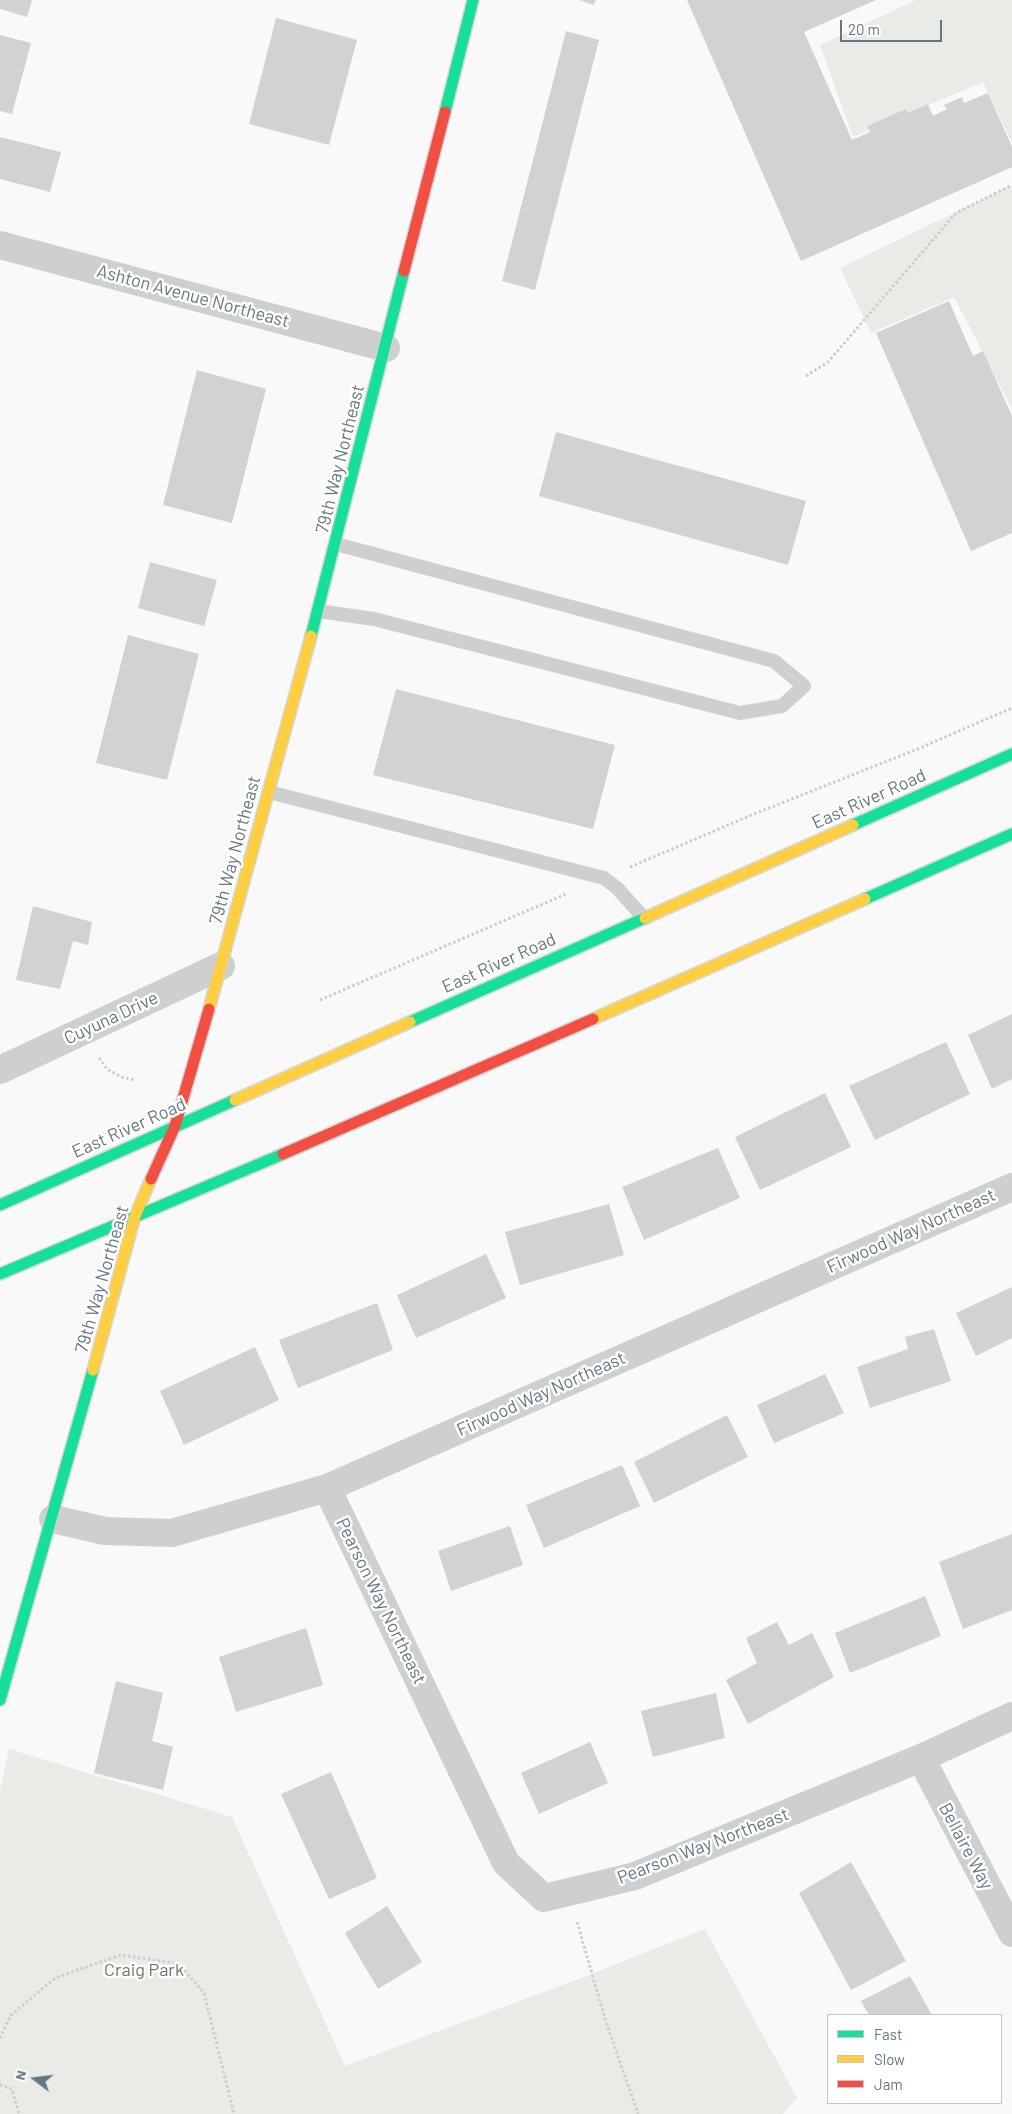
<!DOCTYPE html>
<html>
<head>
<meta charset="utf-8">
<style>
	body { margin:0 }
	#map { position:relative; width:1012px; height:2114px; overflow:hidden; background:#f9f9f9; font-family:Barlow,sans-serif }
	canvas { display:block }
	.legend { position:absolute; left:827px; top:2014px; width:175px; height:90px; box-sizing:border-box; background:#fff; border:1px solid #c1c8cd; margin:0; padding:6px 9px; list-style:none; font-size:15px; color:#657683 }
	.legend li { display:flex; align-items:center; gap:10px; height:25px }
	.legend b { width:25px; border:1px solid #c1c8cd }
	.north { position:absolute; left:10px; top:2054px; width:50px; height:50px; -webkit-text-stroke:4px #fff; paint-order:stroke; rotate:285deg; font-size:14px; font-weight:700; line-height:20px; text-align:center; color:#657683 }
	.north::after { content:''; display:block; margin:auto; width:18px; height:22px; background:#657683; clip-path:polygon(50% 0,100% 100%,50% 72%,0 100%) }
	.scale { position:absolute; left:840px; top:20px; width:102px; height:22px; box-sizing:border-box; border:2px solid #657683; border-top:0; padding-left:6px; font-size:15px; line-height:18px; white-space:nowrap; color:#657683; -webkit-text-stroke:4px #fff; paint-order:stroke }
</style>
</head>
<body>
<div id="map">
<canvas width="1012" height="2114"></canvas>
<ul class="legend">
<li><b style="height:6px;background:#16e098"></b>Fast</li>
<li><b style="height:6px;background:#ffcf43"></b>Slow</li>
<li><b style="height:6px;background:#f24e42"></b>Jam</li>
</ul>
<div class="north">N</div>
<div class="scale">20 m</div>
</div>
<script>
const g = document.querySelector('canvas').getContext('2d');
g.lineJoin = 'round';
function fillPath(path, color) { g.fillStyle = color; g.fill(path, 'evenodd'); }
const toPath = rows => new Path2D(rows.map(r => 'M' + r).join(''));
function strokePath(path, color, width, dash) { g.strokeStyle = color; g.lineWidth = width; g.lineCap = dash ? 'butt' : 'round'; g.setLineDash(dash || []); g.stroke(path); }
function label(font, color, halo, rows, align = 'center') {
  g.font = font + ' Barlow,sans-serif'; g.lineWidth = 5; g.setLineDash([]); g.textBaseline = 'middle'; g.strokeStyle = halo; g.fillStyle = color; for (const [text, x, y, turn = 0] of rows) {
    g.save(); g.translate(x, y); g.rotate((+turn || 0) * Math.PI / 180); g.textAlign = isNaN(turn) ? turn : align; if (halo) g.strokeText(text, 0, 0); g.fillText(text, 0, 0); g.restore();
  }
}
fillPath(toPath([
	[916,0,1012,0,1012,143,983,82,853,137,820,45],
	[1012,185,1012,409,954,297,871,333,840,268],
	[9,1749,232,1817,345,2066,576,1980,705,1929,797,2098,783,2114,0,2114,0,1791]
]), '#e8ebe6');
fillPath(toPath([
	[0,0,32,0,27,17,0,9],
	[579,0,596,0,594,5],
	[687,0,876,0,804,32,852,140,870,132,867,126,906,109,908,113,928,104,933,116,947,109,944,105,962,97,964,103,988,93,1012,147,1012,167,801,261],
	[276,18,357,40,329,145,249,124],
	[566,31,599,40,535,290,502,281],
	[0,35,31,43,12,114,0,111],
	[0,137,61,152,50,192,0,179],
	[949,301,973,356,983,351,1012,416,1012,533,971,551,876,333],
	[197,370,266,389,232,523,163,505],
	[556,432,806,501,788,565,539,496],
	[150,562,217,580,204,626,138,608],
	[128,635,199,654,167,780,96,763],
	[396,689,615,745,593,829,373,775],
	[33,906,92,922,88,945,73,941,60,989,16,980],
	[1012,1014,1012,1079,992,1089,968,1035],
	[946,1042,970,1094,875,1140,849,1086],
	[825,1093,851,1147,760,1190,735,1137],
	[718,1148,740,1198,644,1240,622,1187],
	[609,1204,624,1255,520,1285,505,1232],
	[486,1254,506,1298,416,1338,397,1295],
	[1012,1287,1012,1338,976,1356,956,1313],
	[377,1303,393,1350,298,1388,279,1340],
	[934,1329,951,1381,870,1408,857,1367,908,1349,905,1337],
	[255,1347,279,1400,184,1445,160,1391],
	[825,1374,844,1413,774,1443,757,1405],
	[727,1415,748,1457,654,1503,634,1462],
	[622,1465,640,1506,544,1548,526,1505],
	[510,1526,523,1565,451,1591,438,1551],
	[1012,1534,1012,1610,963,1629,939,1562],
	[925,1596,941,1636,850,1673,835,1633],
	[777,1622,789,1645,812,1633,834,1677,748,1724,726,1680,757,1663,746,1638],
	[306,1628,323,1685,236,1712,219,1657],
	[116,1681,163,1693,152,1741,173,1747,163,1790,94,1773],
	[716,1693,725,1738,653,1757,641,1711],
	[590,1742,608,1783,539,1814,521,1773],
	[331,1772,377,1878,329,1899,281,1794],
	[851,1862,906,1961,851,1990,799,1893],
	[387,1906,422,1962,378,1989,345,1933],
	[910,1976,932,2015,869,2015,861,2001]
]), '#d0d2d3');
const fast = toPath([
	[445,112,473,0],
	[311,636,404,271],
	[853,825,1012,754],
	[865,899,1012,834],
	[410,1022,645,918],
	[0,1205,235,1100],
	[0,1274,283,1154],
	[0,1700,93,1370]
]);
const slow = toPath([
	[645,918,853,825],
	[209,1009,311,636],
	[593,1019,865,899],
	[235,1100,410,1022],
	[93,1370,135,1216,151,1179]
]);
const jam = toPath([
	[404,271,445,112],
	[283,1154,593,1019],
	[151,1179,175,1126,209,1009]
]);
strokePath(fast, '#d5d6d7', 14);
strokePath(slow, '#d5d6d7', 14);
strokePath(jam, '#d5d6d7', 14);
strokePath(toPath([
	[806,376,828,362,956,213,1012,185],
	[630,867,754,814,920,748,1012,708],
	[320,1000,566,894],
	[99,1058,107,1069,121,1077,135,1080],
	[577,1922,606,2022,638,2114],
	[0,2038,11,2015,55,1978,121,1955,179,1964,204,1993,234,2114],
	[0,2085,12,2089,19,2114]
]), '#cbcccd', 3, [2.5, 2.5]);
strokePath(toPath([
	[318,611,374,619,740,713,782,706,804,686,774,661,336,544],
	[269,792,604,878,617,888,644,918]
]), '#cecfd0', 14);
strokePath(toPath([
	[0,245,386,348],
	[0,1070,221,966],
	[327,1488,506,1863,544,1898,635,1876,921,1758,1012,1716],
	[53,1519,105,1531,172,1533,327,1488,1012,1187],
	[921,1758,1012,1933]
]), '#cecfd0', 28);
strokePath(fast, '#16e098', 11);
strokePath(slow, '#ffcf43', 11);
strokePath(jam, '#f24e42', 11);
label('18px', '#657683', '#fff', [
	["Ashton Avenue Northeast",193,296,15],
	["79th Way Northeast",340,459,-76],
	["East River Road",869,799,-24],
	["79th Way Northeast",235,850,-75],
	["East River Road",499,963,-24],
	["Cuyuna Drive",111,1018,-25],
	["East River Road",129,1128,-24],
	["Firwood Way Northeast",911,1231,-24],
	["79th Way Northeast",102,1279,-74],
	["Firwood Way Northeast",541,1394,-24],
	["Pearson Way Northeast",381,1601,64],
	["Pearson Way Northeast",703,1846,-21],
	["Bellaire Way",966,1846,62]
]);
label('18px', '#687a64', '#fff', [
	["Craig Park",144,1970]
]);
</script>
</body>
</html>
